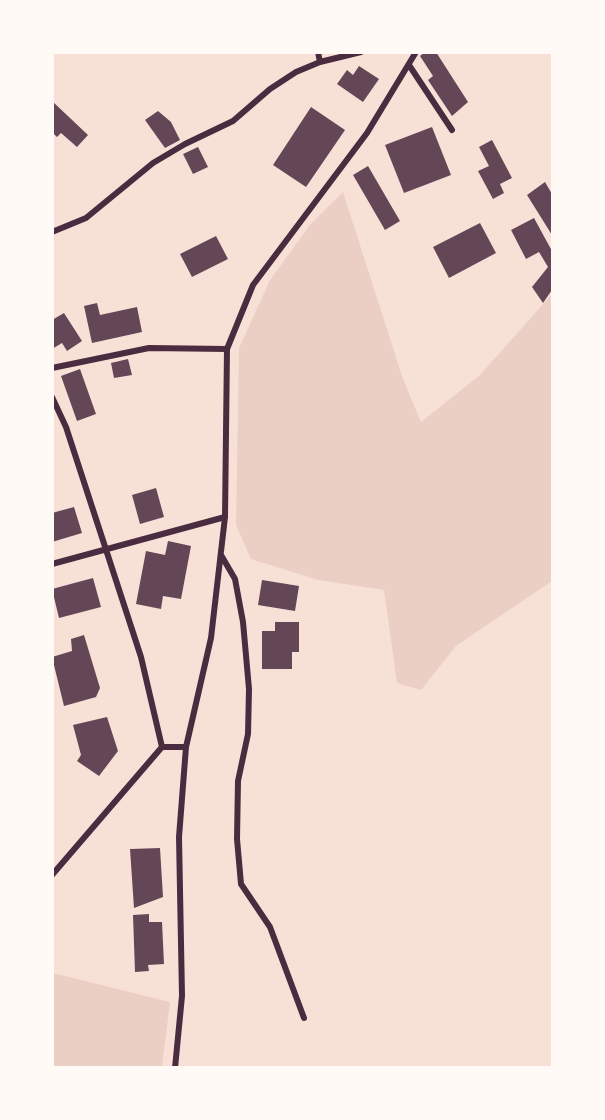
<!DOCTYPE html>
<html>
<head>
<meta charset="utf-8">
<style>
	body { margin:0 }
	#map { position:relative; width:605px; height:1120px; overflow:hidden; background:#f7e1d7; font-family:Manrope,sans-serif }
	canvas { display:block }
	.frame { position:absolute; inset:0; border:54px solid #fffaf5; pointer-events:none }
</style>
</head>
<body>
<div id="map">
<canvas width="605" height="1120"></canvas>
<div class="frame"></div>
</div>
<script>
const g = document.querySelector('canvas').getContext('2d');
g.lineJoin = 'round';
function fillPath(path, color) { g.fillStyle = color; g.fill(path, 'evenodd'); }
const toPath = rows => new Path2D(rows.map(r => 'M' + r).join(''));
function strokePath(path, color, width, dash) { g.strokeStyle = color; g.lineWidth = width; g.lineCap = dash ? 'butt' : 'round'; g.setLineDash(dash || []); g.stroke(path); }
fillPath(toPath([
	[343,192,403,379,421,422,480,375,552,294,552,581,456,646,421,690,397,683,384,590,318,580,251,559,236,525,239,348,270,280,309,226],
	[53,973,170,1002,162,1067,53,1067]
]), '#ebcfc5');
fillPath(toPath([
	[425,52,436,52,468,102,452,116,428,80,433,76,420,56],
	[359,66,379,79,363,102,337,84,347,70,353,75],
	[52,101,88,135,77,147,61,133,57,137,52,132],
	[311,107,345,130,306,187,273,165],
	[158,111,171,122,180,140,165,148,145,120],
	[432,127,451,175,404,193,385,145],
	[492,140,512,178,500,184,504,193,493,199,478,171,489,166,479,147],
	[198,147,208,167,193,174,183,154],
	[368,166,400,221,385,230,353,175],
	[545,182,552,194,552,235,527,195],
	[534,218,552,251,552,290,543,303,532,287,548,267,539,252,526,259,511,230],
	[480,223,496,253,449,278,433,247],
	[216,236,228,259,192,277,180,254],
	[97,303,100,315,137,307,142,332,92,343,84,306],
	[64,313,82,341,67,351,62,343,52,349,52,320],
	[128,359,132,375,114,378,111,363],
	[80,369,96,414,77,421,61,376],
	[156,488,164,517,140,524,132,495],
	[74,507,82,533,52,542,52,513],
	[168,541,191,546,181,599,163,596,161,609,136,604,146,551,165,555],
	[93,578,101,607,59,618,52,589],
	[262,580,299,586,295,611,258,605],
	[275,622,299,622,299,652,292,652,292,669,262,669,262,631,275,631],
	[84,635,100,688,96,697,64,706,52,657,72,651,71,639],
	[107,717,118,751,99,776,77,761,81,755,73,725],
	[160,848,163,897,134,908,130,849],
	[149,914,149,922,162,922,164,964,148,965,149,971,135,972,133,915]
]), '#644757');
strokePath(toPath([
	[318,52,320,62],
	[409,65,452,130],
	[52,232,86,218,153,163,185,144,233,121,270,89,296,72,320,62,361,52],
	[52,368,149,348,227,349],
	[52,397,66,427,141,657,162,747],
	[221,555,235,579,243,622,249,689,248,734,238,781,237,839,241,884,270,927,304,1018],
	[52,564,225,517],
	[52,875,162,747,186,747],
	[175,1068,182,996,179,837,186,747,211,638,225,517,227,349,253,285,367,133,416,52]
]), '#4a2c40', 6);
</script>
</body>
</html>
